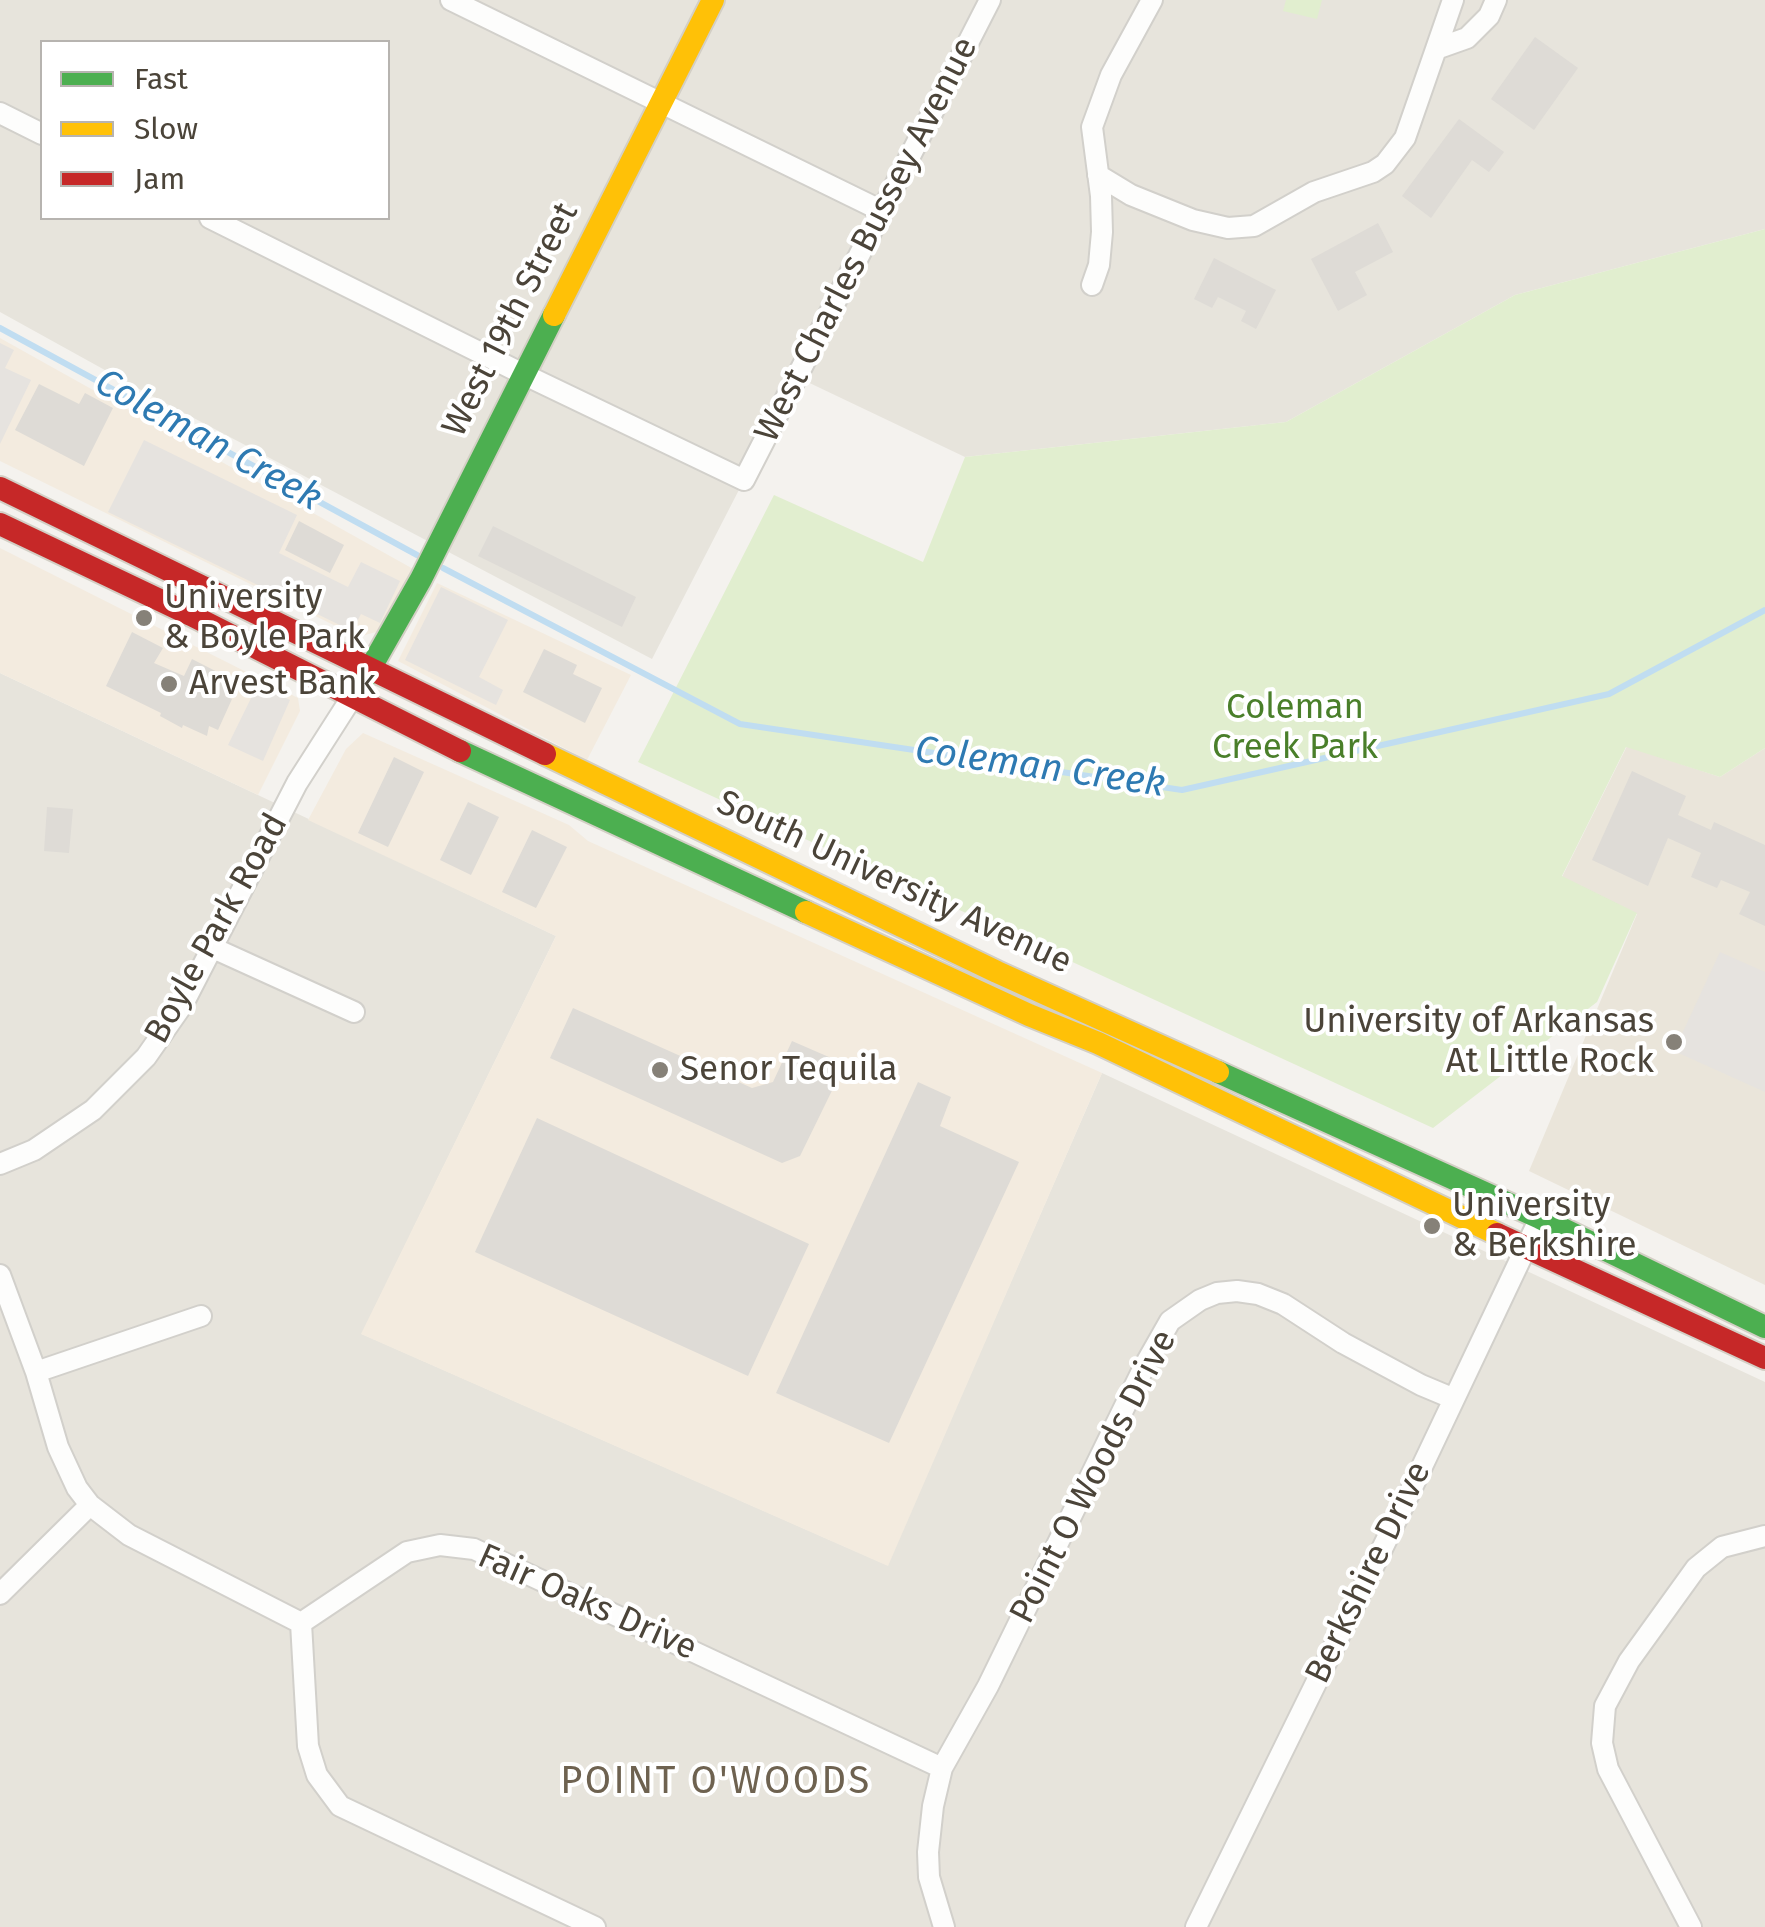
<!DOCTYPE html>
<html>
<head>
<meta charset="utf-8">
<style>
	body { margin:0 }
	#map { position:relative; width:1765px; height:1927px; overflow:hidden; background:#f4f2ee; font-family:"Fira Sans",sans-serif }
	canvas { display:block }
	.legend { position:absolute; left:40px; top:40px; width:350px; height:180px; box-sizing:border-box; background:#fff; border:2px solid #b7b4b0; margin:0; padding:12px 18px; list-style:none; font-size:30px; color:#4b4439 }
	.legend li { display:flex; align-items:center; gap:20px; height:50px }
	.legend b { width:50px; border:2px solid #b7b4b0 }
</style>
</head>
<body>
<div id="map">
<canvas width="1765" height="1927"></canvas>
<ul class="legend">
<li><b style="height:12px;background:#4caf50"></b>Fast</li>
<li><b style="height:12px;background:#ffc107"></b>Slow</li>
<li><b style="height:12px;background:#c62828"></b>Jam</li>
</ul>
</div>
<script>
const g = document.querySelector('canvas').getContext('2d');
g.lineJoin = 'round';
function fillPath(path, color) { g.fillStyle = color; g.fill(path, 'evenodd'); }
const toPath = rows => new Path2D(rows.map(r => 'M' + r).join(''));
function strokePath(path, color, width, dash) { g.strokeStyle = color; g.lineWidth = width; g.lineCap = dash ? 'butt' : 'round'; g.setLineDash(dash || []); g.stroke(path); }
function label(font, color, halo, rows, align = 'center') {
  g.font = font + ' "Fira Sans",sans-serif'; g.lineWidth = 8; g.setLineDash([]); g.textBaseline = 'middle'; g.strokeStyle = halo; g.fillStyle = color; for (const [text, x, y, turn = 0] of rows) {
    g.save(); g.translate(x, y); g.rotate((+turn || 0) * Math.PI / 180); g.textAlign = isNaN(turn) ? turn : align; if (halo) g.strokeText(text, 0, 0); g.fillText(text, 0, 0); g.restore();
  }
}
fillPath(toPath([
	[0,0,1765,0,1765,229,1515,295,1286,422,965,457,797,377,652,659,150,395,0,312],
	[42,42,388,42,388,218,42,218],
	[0,673,556,936,362,1334,887,1565,1102,1073,1765,1382,1765,1927,0,1927]
]), '#e7e4dc');
fillPath(toPath([
	[0,338,415,570,376,632,358,637,0,461],
	[0,548,298,698,300,711,258,795,0,673],
	[437,583,631,675,587,760,398,661],
	[363,733,569,825,588,841,1102,1073,888,1566,361,1334,556,936,308,820,346,749]
]), '#f3ebdf');
fillPath(toPath([
	[1627,746,1720,777,1765,748,1765,1285,1529,1171,1637,914,1562,877]
]), '#eae5da');
fillPath(toPath([
	[1286,0,1322,0,1317,19,1283,11],
	[1765,229,1765,748,1720,777,1626,747,1562,876,1637,913,1597,1002,1433,1128,638,762,774,495,923,562,965,457,1286,422,1515,295]
]), '#e1eecf');
fillPath(toPath([
	[0,343,14,350,5,368,31,380,0,444],
	[144,440,297,515,279,553,348,587,361,562,400,581,380,623,361,614,352,631,108,512],
	[441,587,508,620,479,677,503,690,496,705,405,660],
	[258,684,290,700,263,761,228,745],
	[1720,952,1765,972,1765,1092,1674,1051]
]), '#e6e3df');
strokePath(toPath([
	[0,328,417,555],
	[443,568,740,724,1182,790,1609,694,1765,610]
]), '#c0ddf1', 6);
fillPath(toPath([
	[1535,37,1578,68,1534,130,1491,99],
	[1459,119,1504,152,1489,172,1472,160,1431,218,1402,196],
	[1378,223,1393,252,1355,272,1367,295,1338,311,1311,259],
	[1214,258,1276,290,1256,329,1241,321,1246,311,1218,297,1212,308,1194,299],
	[39,384,79,404,85,393,113,408,84,466,15,430],
	[299,521,344,545,330,573,285,550],
	[493,526,636,597,622,627,478,556],
	[132,632,163,648,154,663,184,676,192,659,233,680,225,696,232,699,218,730,209,726,207,736,183,725,182,728,160,716,161,713,106,686],
	[544,649,577,665,573,674,602,688,585,723,523,692],
	[394,757,424,772,388,847,358,833],
	[1632,771,1686,796,1678,815,1711,830,1714,822,1765,845,1765,926,1739,914,1750,892,1721,880,1717,888,1691,877,1701,853,1668,838,1648,886,1592,860],
	[468,802,499,817,471,875,440,860],
	[47,807,73,809,69,853,44,851],
	[532,830,567,847,536,908,502,892],
	[573,1008,752,1088,773,1082,792,1041,845,1064,800,1156,782,1163,550,1058],
	[918,1082,951,1097,940,1126,1019,1162,889,1443,776,1393],
	[537,1118,809,1244,748,1376,475,1252]
]), '#dedbd6');
const street = toPath([
	[451,0,882,211],
	[1453,0,1436,49,1467,38,1489,16,1496,0],
	[0,113,42,134],
	[1098,175,1131,195,1193,220,1228,228,1254,226,1314,192,1373,172,1385,164,1405,138,1436,49],
	[210,218,523,374,744,480,990,0],
	[1092,285,1099,265,1102,232,1101,196,1092,127,1111,75,1152,0],
	[213,948,354,1012],
	[0,1164,34,1150,93,1110,146,1057,183,1004,297,783,352,697],
	[0,1275,36,1372,58,1447,77,1488,90,1505,129,1535,301,1623],
	[36,1372,201,1316],
	[0,1594,90,1505],
	[301,1623,407,1552,440,1545,474,1549,942,1768],
	[301,1623,308,1746,317,1775,340,1806,595,1927],
	[944,1927,929,1877,928,1852,933,1806,942,1768,988,1686,1145,1365,1170,1321,1200,1300,1217,1293,1237,1291,1258,1294,1283,1304,1343,1343,1421,1385,1452,1398],
	[1196,1927,1409,1494,1540,1218],
	[1691,1927,1608,1769,1602,1743,1605,1706,1629,1661,1696,1568,1722,1547,1765,1536]
]);
const fast = toPath([
	[362,683,421,579,554,315],
	[460,751,806,912],
	[1218,1072,1540,1218,1765,1327]
]);
const slow = toPath([
	[554,315,713,0],
	[545,754,997,972,1218,1072],
	[806,912,1029,1015,1098,1043,1497,1234]
]);
const jam = toPath([
	[0,488,545,754],
	[0,524,191,615,460,751],
	[1497,1234,1765,1358]
]);
strokePath(street, '#d2d0cb', 24);
strokePath(fast, '#d3cfc5', 26);
strokePath(slow, '#d3cfc5', 26);
strokePath(jam, '#d3cfc5', 26);
strokePath(street, '#fdfdfc', 20);
strokePath(fast, '#4caf50', 22);
strokePath(slow, '#ffc107', 22);
strokePath(jam, '#c62828', 22);
for (const [x, y, r, color] of [
	[144,618,10,"#868178"],
	[169,684,10,"#868178"],
	[1674,1042,10,"#868178"],
	[660,1070,10,"#868178"],
	[1432,1226,10,"#868178"]
]) { const dot = new Path2D(); dot.arc(x, y, r, 0, 2 * Math.PI); g.fillStyle = color; g.fill(dot); strokePath(dot, '#fff', 4); }
label('35px', '#4b4439', '#fff', [
	["West Charles Bussey Avenue",867,240,-63],
	["West 19th Street",511,320,-63],
	["South University Avenue",894,883,25],
	["Boyle Park Road",217,929,-61],
	["Point O Woods Drive",1094,1477,-63],
	["Berkshire Drive",1369,1573,-64],
	["Fair Oaks Drive",587,1603,24]
]);
label('35px', '#4b4439', '#fff', [
	["University",164,598],
	["& Boyle Park",164,638],
	["Arvest Bank",189,684],
	["University of Arkansas",1654,1022,"right"],
	["At Little Rock",1654,1062,"right"],
	["Senor Tequila",680,1070],
	["University",1452,1206],
	["& Berkshire",1452,1246]
], 'left');
label('35px', '#4a7f2a', '#fff', [
	["Coleman",1295,708],
	["Creek Park",1295,748]
]);
label('italic 38px', '#2e7ab2', '#fff', [
	["Coleman Creek",208,441,29],
	["Coleman Creek",1040,768,8]
]);
g.letterSpacing = '2.5px';
label('38px', '#6e6250', '#fff', [
	["POINT O'WOODS",716,1782]
]);
g.letterSpacing = '0px';
</script>
</body>
</html>
